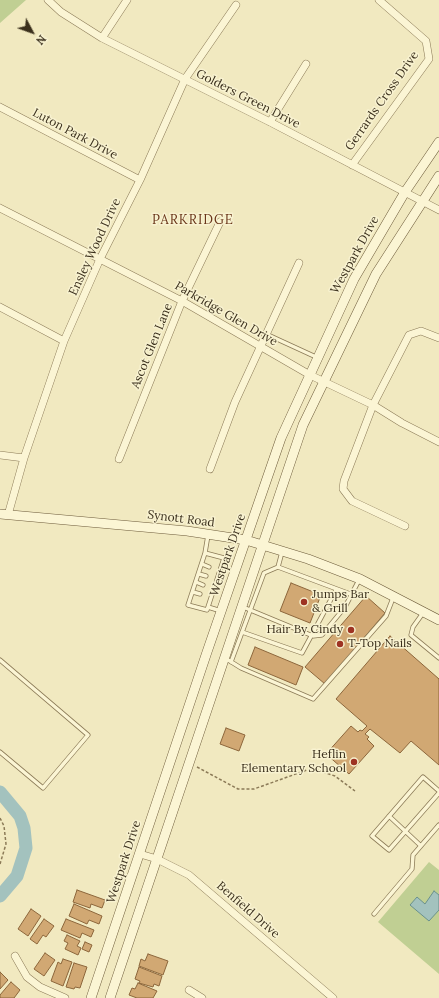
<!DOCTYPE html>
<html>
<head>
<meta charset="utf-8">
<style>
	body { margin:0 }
	#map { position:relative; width:439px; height:998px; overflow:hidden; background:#f1e9c0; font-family:Lora,serif }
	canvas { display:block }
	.north { position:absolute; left:12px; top:12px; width:40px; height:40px; -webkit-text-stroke:3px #f8f2d0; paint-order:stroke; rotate:131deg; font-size:11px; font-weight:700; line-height:16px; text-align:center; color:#3a2f1c }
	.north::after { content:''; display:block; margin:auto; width:14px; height:18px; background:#3a2f1c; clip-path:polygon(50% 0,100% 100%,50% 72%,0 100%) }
</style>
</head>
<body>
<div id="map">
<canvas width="439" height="998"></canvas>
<div class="north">N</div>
</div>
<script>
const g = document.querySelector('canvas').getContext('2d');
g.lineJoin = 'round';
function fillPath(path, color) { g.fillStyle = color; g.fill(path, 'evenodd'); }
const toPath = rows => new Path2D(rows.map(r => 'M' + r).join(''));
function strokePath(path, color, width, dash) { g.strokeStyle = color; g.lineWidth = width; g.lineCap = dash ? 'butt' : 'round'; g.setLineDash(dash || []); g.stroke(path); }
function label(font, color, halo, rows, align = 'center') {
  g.font = font + ' Lora,serif'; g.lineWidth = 3; g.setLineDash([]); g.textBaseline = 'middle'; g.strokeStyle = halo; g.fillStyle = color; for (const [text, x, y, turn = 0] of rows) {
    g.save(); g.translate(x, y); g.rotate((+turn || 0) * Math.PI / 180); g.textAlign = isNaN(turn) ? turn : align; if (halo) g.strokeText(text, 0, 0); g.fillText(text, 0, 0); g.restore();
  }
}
fillPath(toPath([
	[0,0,26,0,0,23],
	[429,862,439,870,439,974,378,922]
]), '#c0cf93');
const water = toPath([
	[434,891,439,895,439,910,429,921,410,905,417,897,425,904,434,891]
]);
fillPath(water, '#a3c2be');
strokePath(water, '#6a918d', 1);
strokePath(toPath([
	[0,792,20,816,24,828,26,848,17,876,0,896]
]), '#a3c2be', 13);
const building = toPath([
	[291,583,321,595,310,623,280,611,291,583],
	[366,596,385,613,325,684,305,667,366,596],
	[390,636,439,679,439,765,411,741,400,753,370,729,365,734,369,737,367,739,374,746,349,774,326,754,351,726,358,732,360,730,362,731,367,726,336,699,390,636],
	[255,647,303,667,296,685,248,665,255,647],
	[226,728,245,735,239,751,220,744,226,728],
	[77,890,105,900,102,908,91,904,90,908,73,902,77,890],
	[74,904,102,916,99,924,89,920,87,924,69,916,74,904],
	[31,909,41,916,28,936,18,929,31,909],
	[44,919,54,926,46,937,43,935,37,944,30,939,44,919],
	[66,919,94,930,91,937,82,933,80,938,61,930,66,919],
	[67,935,80,941,77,946,81,948,78,955,65,949,68,943,64,941,67,935],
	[85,942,92,945,89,952,82,949,85,942],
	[45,953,55,960,44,976,34,969,45,953],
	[148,954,168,961,163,975,139,966,141,959,145,961,148,954],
	[63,959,72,962,63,986,51,981,58,962,61,964,63,959],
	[74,963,87,967,80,988,75,987,74,989,66,987,74,963],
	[139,967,162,976,159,986,154,984,153,987,139,983,140,981,135,979,139,967],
	[0,972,8,980,0,989,0,972],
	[11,982,20,990,14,998,0,998,0,995,11,982],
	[138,983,157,991,153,998,137,998,129,995,132,988,135,989,138,983]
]);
fillPath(building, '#d1a873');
strokePath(building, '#8c663b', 1);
const lane = toPath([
	[266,334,316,357],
	[282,552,278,567,353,595],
	[205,553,224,558,207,610,188,605,205,553,208,535],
	[202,564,209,567],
	[199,574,206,576],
	[196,582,203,585],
	[193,592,200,594],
	[208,607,221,611],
	[243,607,313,636,322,635,345,607,359,580],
	[423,613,413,627,411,635,439,658],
	[242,632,302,653,336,590],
	[225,658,241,668,313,699,386,616,393,598],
	[0,660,88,735,43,788,0,752],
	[231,662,264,573,278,567],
	[439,791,423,777,372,836,389,850,439,793],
	[389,816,421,846],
	[374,914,412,869,413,855,439,825]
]);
const street = toPath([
	[48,0,61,12,102,38,270,122,439,210],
	[102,38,127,0],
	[0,107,140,180],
	[270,122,306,64],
	[352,165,429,59,426,41,379,0],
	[0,208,182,301,310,375,373,405,402,423,439,442],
	[0,307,64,341],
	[0,455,24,458],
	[119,459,182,301,220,222],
	[210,469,235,402,299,263],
	[8,515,24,458,64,341,100,259,140,180,185,79,236,5],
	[405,526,352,501,343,489,344,481,373,405,409,335,421,331,439,338],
	[140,854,157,859,189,875,333,998],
	[15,956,27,977,40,987,65,998],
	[189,990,202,998]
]);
const secondary = toPath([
	[0,514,187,531,246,540,308,559,360,579,439,620],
	[91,998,207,652,281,438,354,279,405,192,439,142],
	[110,998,303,425,376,274,439,176]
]);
strokePath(lane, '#8b7a57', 5);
strokePath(street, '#8b7a57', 8);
strokePath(secondary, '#6d5b3a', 10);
strokePath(toPath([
	[197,767,238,789,254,789,307,770,317,770,335,776,355,791],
	[0,818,4,826,6,844,0,864]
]), '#8b7a57', 1.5, [3, 2]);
strokePath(lane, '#fbf5d4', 3.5);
strokePath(street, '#fbf5d4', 7);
strokePath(secondary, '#fbf5d4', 9);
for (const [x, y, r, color] of [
	[304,602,4,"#9e3323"],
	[351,630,4,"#9e3323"],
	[340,644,4,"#9e3323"],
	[354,762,4,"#9e3323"]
]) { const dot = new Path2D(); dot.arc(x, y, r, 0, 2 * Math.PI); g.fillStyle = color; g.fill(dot); strokePath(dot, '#f8f2d0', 1.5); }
label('12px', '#3a2f1c', '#f8f2d0', [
	["Golders Green Drive",248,99,27],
	["Gerrards Cross Drive",382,101,-55],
	["Luton Park Drive",75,134,28],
	["Ensley Wood Drive",95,247,-65],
	["Westpark Drive",355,255,-61],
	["Parkridge Glen Drive",226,314,30],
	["Ascot Glen Lane",152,346,-68],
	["Synott Road",181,519,7],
	["Westpark Drive",228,555,-71],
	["Westpark Drive",124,862,-72],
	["Benfield Drive",248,910,41]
]);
label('12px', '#3a2f1c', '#f8f2d0', [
	["Jumps Bar",312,595],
	["& Grill",312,609],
	["Hair By Cindy",343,630,"right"],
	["T-Top Nails",348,644],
	["Heflin",346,755,"right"],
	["Elementary School",346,769,"right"]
], 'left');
g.letterSpacing = '1px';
label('13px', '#693519', '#f8f2d0', [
	["PARKRIDGE",193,220]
]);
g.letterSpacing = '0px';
</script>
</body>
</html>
